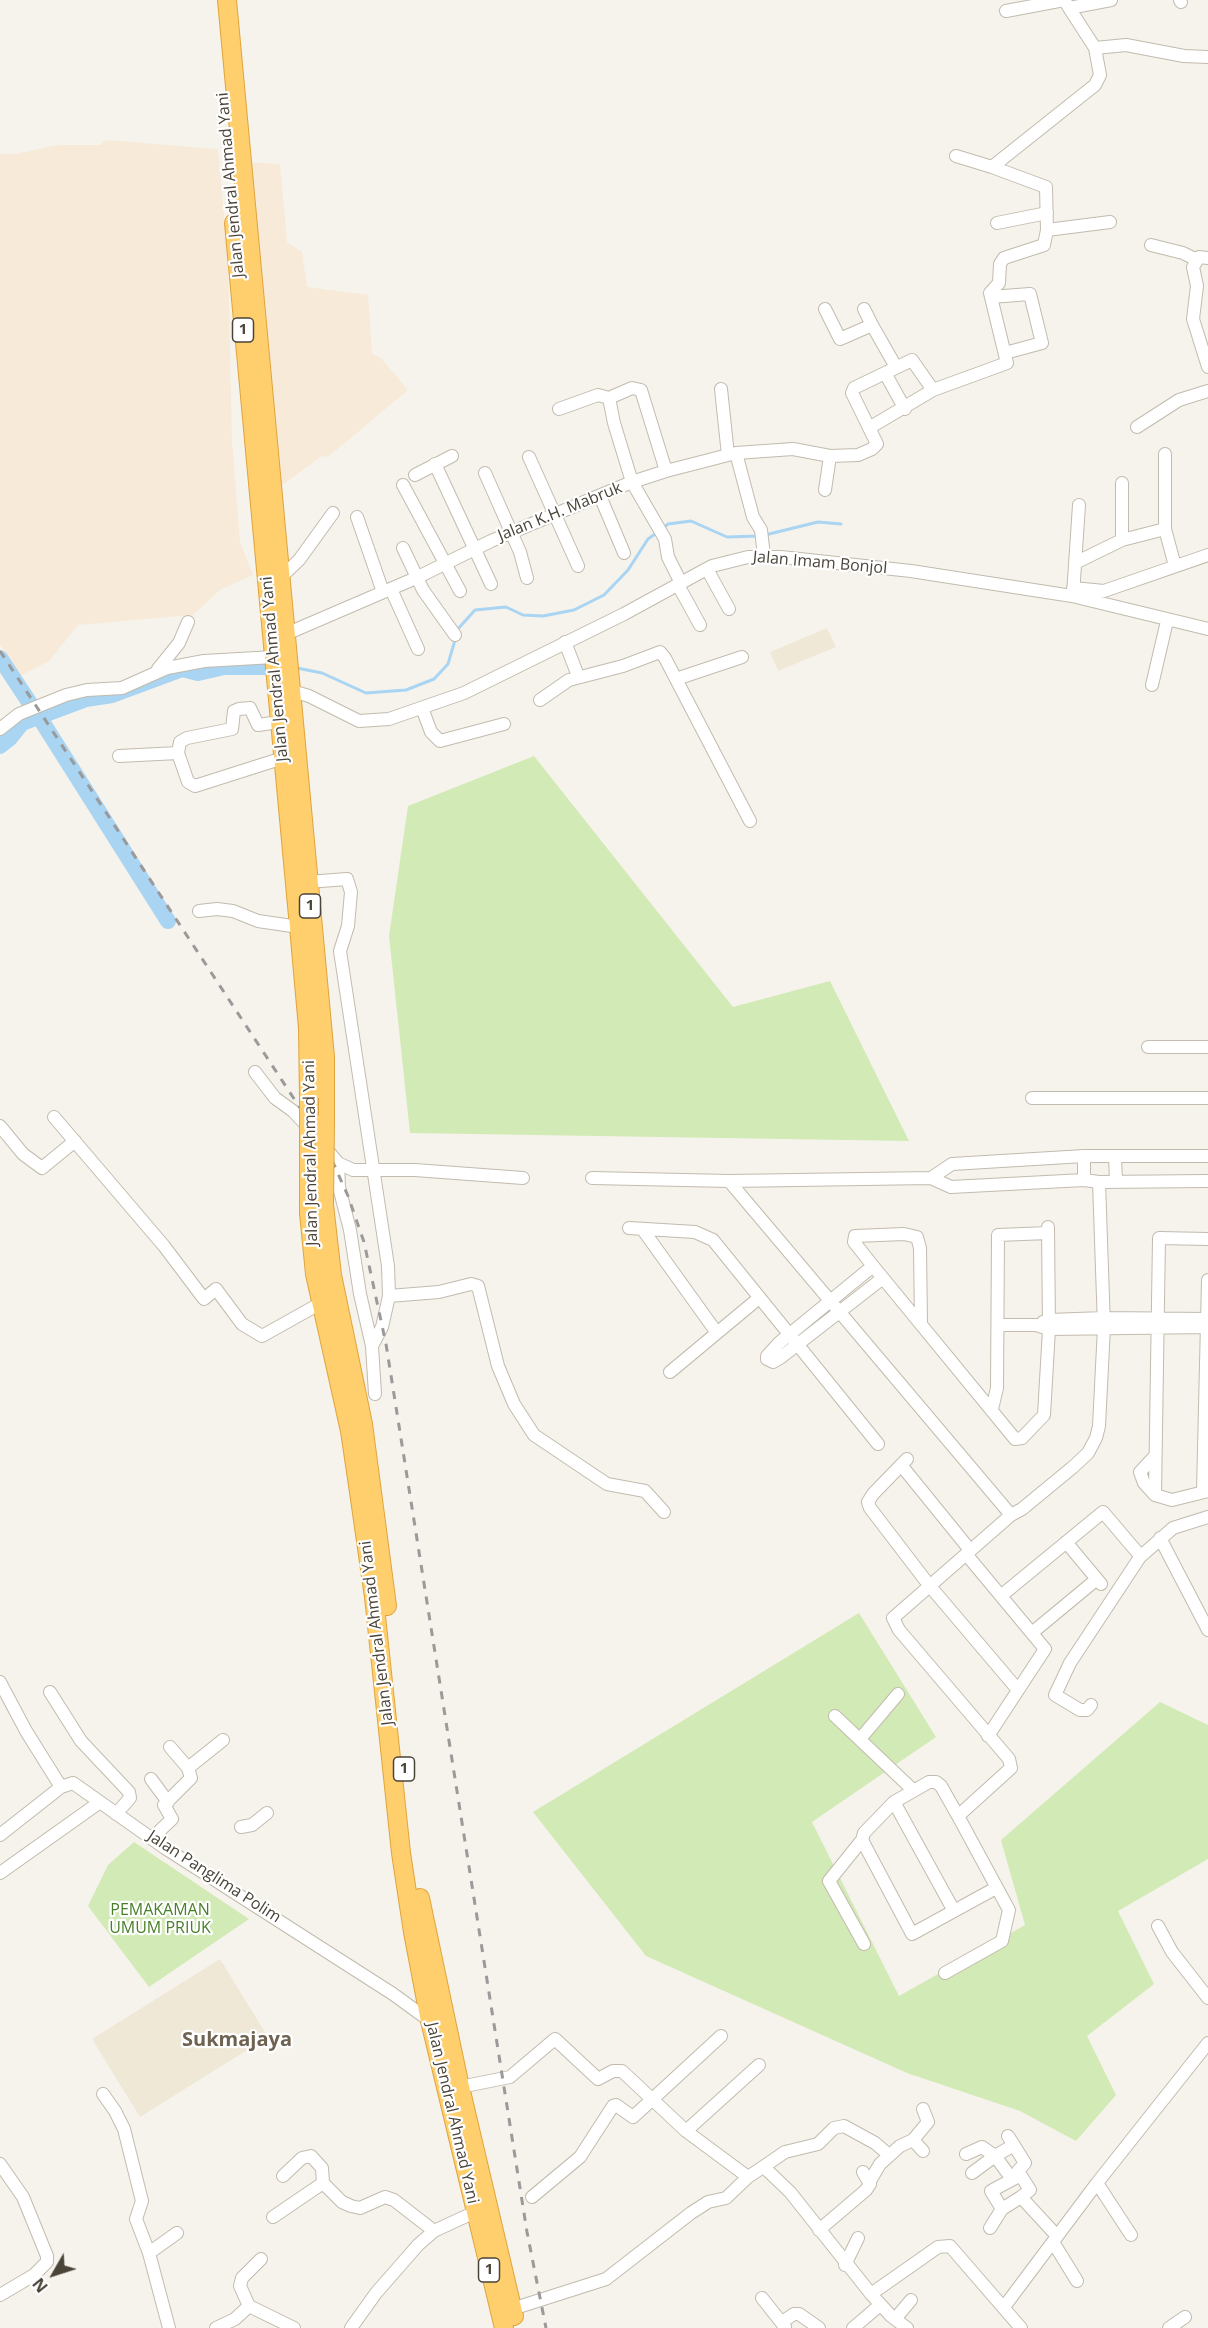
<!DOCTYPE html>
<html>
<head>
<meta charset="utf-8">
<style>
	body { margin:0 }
	#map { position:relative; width:1208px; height:2328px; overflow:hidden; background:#f6f3ec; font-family:"Open Sans",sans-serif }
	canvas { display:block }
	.north { position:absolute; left:24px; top:2244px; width:60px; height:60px; -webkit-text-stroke:4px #fff; paint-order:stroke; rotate:231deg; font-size:16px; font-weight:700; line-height:24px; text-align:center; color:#4b4439 }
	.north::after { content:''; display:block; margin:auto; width:21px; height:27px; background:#4b4439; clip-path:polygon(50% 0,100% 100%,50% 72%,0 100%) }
</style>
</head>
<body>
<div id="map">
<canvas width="1208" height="2328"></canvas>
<div class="north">N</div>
</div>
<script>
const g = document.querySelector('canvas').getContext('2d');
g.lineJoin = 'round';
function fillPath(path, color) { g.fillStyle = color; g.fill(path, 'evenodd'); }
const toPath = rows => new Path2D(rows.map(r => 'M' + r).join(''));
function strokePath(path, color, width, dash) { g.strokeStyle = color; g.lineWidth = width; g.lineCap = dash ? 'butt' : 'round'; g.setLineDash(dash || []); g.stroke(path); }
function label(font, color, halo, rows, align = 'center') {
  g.font = font + ' "Open Sans",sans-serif'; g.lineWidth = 4.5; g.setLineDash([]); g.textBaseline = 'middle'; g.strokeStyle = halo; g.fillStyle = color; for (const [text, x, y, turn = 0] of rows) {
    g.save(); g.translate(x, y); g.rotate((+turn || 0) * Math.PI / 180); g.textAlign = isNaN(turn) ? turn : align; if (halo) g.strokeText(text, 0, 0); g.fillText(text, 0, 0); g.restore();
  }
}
fillPath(toPath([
	[106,140,218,149,228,260,232,442,240,542,253,575,220,590,193,615,78,625,49,661,20,676,0,644,0,154,15,154,58,145,100,145],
	[243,162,280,164,287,242,302,252,307,287,368,295,372,353,382,359,408,390,328,457,322,456,278,488]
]), '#f7ead8');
fillPath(toPath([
	[827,628,836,647,778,671,770,652],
	[220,1959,268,2037,140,2117,92,2039]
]), '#efe8d6');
fillPath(toPath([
	[534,756,733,1007,830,981,909,1141,410,1133,389,936,408,806],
	[859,1613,936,1737,812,1822,899,1996,1025,1925,1001,1840,1160,1702,1208,1725,1208,1859,1118,1911,1154,1984,1087,2036,1116,2095,1076,2141,1020,2111,907,2073,646,1956,533,1812],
	[134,1842,249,1919,149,1987,88,1906,108,1865]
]), '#d2eab5');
strokePath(toPath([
	[663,528,668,524,691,521,727,537,759,536],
	[765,535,818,522,841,524],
	[457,630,475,610,506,607,523,615,543,616,574,610,604,595,628,570,648,539,658,532],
	[297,668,322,673,366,693,406,690,434,679,448,664,455,640]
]), '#a9d4f2', 3);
strokePath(toPath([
	[0,658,33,708],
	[36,712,168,921],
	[0,746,10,738,22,723,86,699,112,695,182,669,198,673,224,667,287,667]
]), '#a9d4f2', 16);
const minor = toPath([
	[1064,0,1095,48,1126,45,1184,56,1208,57],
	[1180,0,1181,2],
	[1069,8,1111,0],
	[1006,11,1064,0],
	[956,156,992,167,1095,85,1100,75,1095,48],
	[992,167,1046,187,1047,230],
	[997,223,1047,213],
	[1151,245,1183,253,1195,259],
	[1208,258,1199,257,1193,267,1197,286,1193,319,1208,367],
	[991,297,1030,294,1042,343,1005,353],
	[825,309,840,339,872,325,896,367],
	[864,309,872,325],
	[885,373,905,409],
	[721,389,728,455],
	[559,409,598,395,609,398],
	[1137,427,1179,400,1208,391],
	[869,428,933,390,1007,363,990,293,999,283,1000,264,1004,258,1044,245,1047,230,1110,222],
	[736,453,753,517,761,530,764,556],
	[1165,454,1165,529],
	[830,456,858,455,872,449,877,444,852,393,854,388,912,360,933,390],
	[529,457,578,566],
	[435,464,491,584],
	[666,471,641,390,632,388,609,398,614,423,632,482,665,539,668,557,681,583],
	[485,473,520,552,527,578],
	[415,475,452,456],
	[403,485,460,591],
	[600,496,624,553],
	[357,517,383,592],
	[1122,540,1122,483],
	[403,548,423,590,455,635],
	[1077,562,1122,540,1165,529,1175,566],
	[707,569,729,609],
	[279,579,299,560,333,513],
	[678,585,700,625],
	[1073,588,1104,591,1208,555],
	[391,589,418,649],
	[1073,595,1079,505],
	[279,637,416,578,491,541,632,482,666,471,736,453,793,449,830,456,825,490],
	[565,642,578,676],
	[158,669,179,643,188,622],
	[676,679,742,657],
	[1152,685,1167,621],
	[285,689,309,696,359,721,389,719,464,693,624,614,712,566,748,557,781,557,911,571,1072,596,1208,629],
	[540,700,569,680,623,666,660,652,665,658,750,821],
	[422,708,431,732,440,741,504,724],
	[0,729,19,714,66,695,87,690,122,688,167,668,204,661,274,657],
	[178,753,180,742,187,738,232,729,234,711,239,709,250,708,258,725,279,722],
	[119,756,178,753,188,782,195,786,283,758],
	[308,882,347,879,351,892,348,926,340,951,388,1266,389,1296,382,1327,372,1346],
	[199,911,217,909,233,911,258,921,299,927],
	[1148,1047,1208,1047],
	[255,1072,275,1098,293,1111,311,1130],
	[1032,1098,1208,1098],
	[54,1117,164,1246,204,1299,216,1289,242,1324,262,1336,321,1303],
	[0,1126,23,1154,42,1168,75,1141],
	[324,1146,338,1163,353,1170,415,1170,523,1178],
	[1084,1156,1084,1180],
	[1115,1156,1116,1181],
	[338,1163,339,1187,350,1230,360,1294,372,1346,375,1394],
	[592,1178,729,1181],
	[931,1178,952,1164,1084,1156,1208,1156],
	[1099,1182,1104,1327,1099,1426,1096,1438,1088,1453,1073,1467,1022,1509,1011,1515,729,1181,931,1178,951,1187,1084,1180,1099,1182,1208,1181],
	[629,1228,695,1232,713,1240,878,1444],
	[643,1230,717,1333],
	[1208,1239,1159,1238,1155,1495,1172,1500,1208,1491],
	[873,1266,779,1343,767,1356,767,1359,773,1362,780,1358,883,1278],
	[389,1296,439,1292,471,1284,478,1286,498,1366,514,1404,534,1435,607,1484,645,1491,664,1512],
	[1043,1322,1049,1320,1104,1318,1208,1319],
	[921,1323,920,1248,917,1237,904,1234,855,1236,854,1242,873,1266,1015,1439,1022,1438,1044,1415,1049,1329,1048,1227],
	[999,1325,1036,1325,1049,1329,1208,1327],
	[670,1372,759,1298],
	[992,1409,997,1388,998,1235,1048,1233],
	[1155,1456,1140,1472,1144,1483,1155,1495],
	[907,1459,873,1494,868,1502,870,1508,929,1585,1018,1690],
	[901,1465,970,1550],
	[1203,1492,1208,1280],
	[1160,1538,1208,1630],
	[1066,1542,1101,1584],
	[966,1554,1045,1649,988,1736],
	[1002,1595,1103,1512,1137,1552],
	[1033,1632,1097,1579],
	[0,1682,26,1731,61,1787],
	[50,1692,81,1741,129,1792,130,1798,116,1814],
	[1091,1705,1087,1710,1080,1710,1055,1695,1070,1663,1140,1557,1173,1528,1208,1517],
	[835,1716,913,1790],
	[860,1739,898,1694],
	[170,1747,188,1768],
	[151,1779,168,1802],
	[894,1802,954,1911],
	[958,1816,941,1786,936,1782,929,1782,894,1802,864,1833,862,1840,912,1934,996,1888],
	[241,1827,252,1825,267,1813],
	[0,1835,61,1787,73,1783,165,1848,393,1994,430,2021],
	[152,1838,172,1819,164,1805,191,1778,188,1768,223,1740],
	[862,1840,829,1881,864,1944],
	[0,1873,100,1802],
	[1158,1926,1172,1952,1208,1998],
	[945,1973,1002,1941,1009,1910,958,1816,1011,1768,1009,1759,899,1630,893,1618,1011,1515],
	[460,2087,510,2077,555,2039,598,2079,613,2071,622,2071,686,2131,748,2177,763,2167,768,2171,790,2192,871,2294,891,2316,907,2328],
	[103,2094,115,2111,124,2129,142,2201,136,2219,149,2253],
	[686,2131,759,2065],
	[1008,2136,1025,2163,1018,2171,1030,2190,1021,2197,1057,2236],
	[913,2140,928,2122,923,2109],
	[966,2154,982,2147,995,2156,1014,2145],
	[0,2164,23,2197,47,2256,47,2262,34,2275,0,2295],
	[763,2167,785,2152,818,2144,834,2128,844,2126,875,2143,889,2155],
	[972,2173,995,2156,1012,2179],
	[283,2176,302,2158,311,2156,322,2168,323,2183],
	[870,2181,880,2164,900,2146,913,2140,923,2151],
	[1097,2183,1131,2235],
	[532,2197,580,2157,613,2106,616,2105,633,2117,721,2036],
	[1002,2209,991,2191,1017,2177],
	[273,2217,323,2183,342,2202,351,2206,360,2208,385,2197,394,2200,434,2231],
	[990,2228,1002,2209,1021,2197],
	[819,2230,866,2190,870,2184,863,2172],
	[1053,2242,1077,2281],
	[845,2265,858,2238],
	[871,2294,938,2247,950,2246,1021,2328],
	[762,2298,785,2327],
	[249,2306,240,2286,242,2278,261,2259],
	[1004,2307,1097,2183,1208,2043],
	[512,2309,606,2279,691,2213,708,2202,726,2198,748,2177],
	[895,2319,911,2300],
	[782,2322,794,2314,799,2314,819,2328],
	[169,2328,149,2253,177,2233],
	[216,2328,235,2319,249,2306,294,2328],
	[351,2328,376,2293,418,2245,434,2231,475,2212],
	[853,2328,880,2305],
	[1169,2328,1185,2317]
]);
const highway = toPath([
	[227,0,325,1057,325,1122],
	[234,223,299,927,308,1028,309,1098],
	[309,1128,309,1213,315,1274,350,1431,358,1485,374,1597,401,1853,413,1932,430,2021,504,2328],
	[324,1205,332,1275,363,1424,387,1606],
	[420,1898,460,2087,514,2316]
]);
strokePath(minor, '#c2bbae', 14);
strokePath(highway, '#e0a43c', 20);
strokePath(minor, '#fff', 12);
strokePath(highway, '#ffcf6e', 18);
strokePath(toPath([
	[0,651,327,1149,348,1196,364,1242,386,1344,527,2232,546,2328]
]), '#9a9a9a', 3, [8, 8]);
const highwayBridge = toPath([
	[309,1098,309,1128],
	[324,1205,325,1122]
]);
strokePath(highwayBridge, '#e0a43c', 20, []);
strokePath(highwayBridge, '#ffcf6e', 18);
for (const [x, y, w] of [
	[243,330,21],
	[310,906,21],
	[404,1769,21],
	[489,2270,21]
]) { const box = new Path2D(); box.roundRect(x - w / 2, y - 12, w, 24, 4.5); g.fillStyle = '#fff'; g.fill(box); strokePath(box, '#4b4439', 1.5); }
label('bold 15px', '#4b4439', null, [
	["1",243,330],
	["1",310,906],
	["1",404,1769],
	["1",489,2270]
]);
label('16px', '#4b4439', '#fff', [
	["Jalan Jendral Ahmad Yani",231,185,-95],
	["Jalan K.H. Mabruk",560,512,-22],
	["Jalan Imam Bonjol",820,563,5],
	["Jalan Jendral Ahmad Yani",275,669,-95],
	["Jalan Jendral Ahmad Yani",311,1153,-91],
	["Jalan Jendral Ahmad Yani",377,1633,-97],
	["Jalan Panglima Polim",214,1877,33],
	["Jalan Jendral Ahmad Yani",452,2113,77]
]);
label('16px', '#4a7f2a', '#fff', [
	["PEMAKAMAN",160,1910],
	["UMUM PRIUK",160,1928]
]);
label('bold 20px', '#6e6250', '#fff', [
	["Sukmajaya",237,2040]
]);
</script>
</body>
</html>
